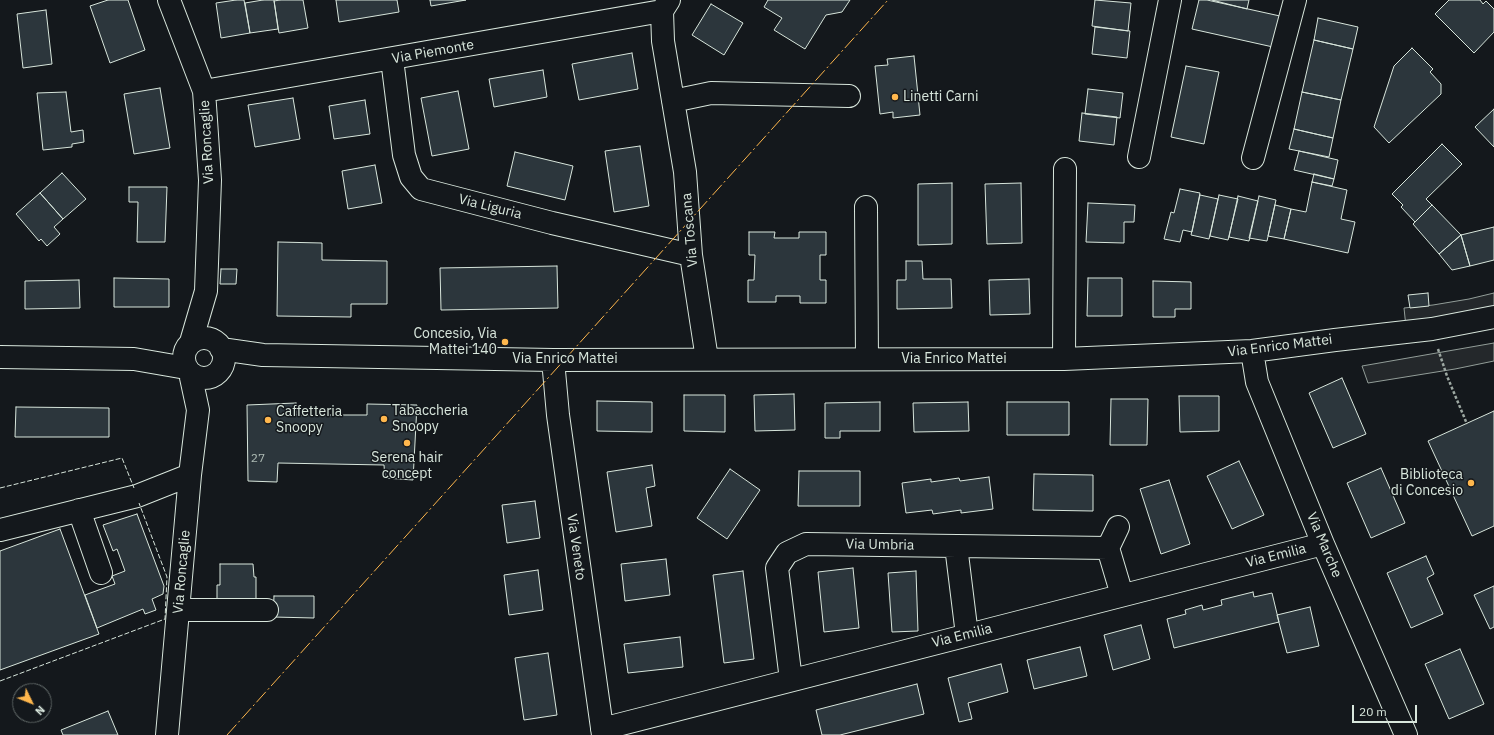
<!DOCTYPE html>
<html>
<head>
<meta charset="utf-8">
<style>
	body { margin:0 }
	#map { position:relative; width:1494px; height:735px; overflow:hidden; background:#14181c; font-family:"IBM Plex Sans",sans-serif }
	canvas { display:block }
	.north { position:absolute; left:12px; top:683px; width:40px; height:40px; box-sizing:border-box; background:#14181c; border:1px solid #626a69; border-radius:50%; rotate:133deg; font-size:11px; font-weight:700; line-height:16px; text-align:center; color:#d8e6dc }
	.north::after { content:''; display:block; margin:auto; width:14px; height:18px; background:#ffb74d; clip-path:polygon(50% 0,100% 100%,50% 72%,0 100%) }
	.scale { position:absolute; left:1352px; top:705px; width:65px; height:18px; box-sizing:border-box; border:2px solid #d8e6dc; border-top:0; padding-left:5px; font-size:12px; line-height:14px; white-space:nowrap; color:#d8e6dc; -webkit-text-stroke:3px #14181c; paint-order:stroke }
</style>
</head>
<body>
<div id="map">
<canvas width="1494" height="735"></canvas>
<div class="north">N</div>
<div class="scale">20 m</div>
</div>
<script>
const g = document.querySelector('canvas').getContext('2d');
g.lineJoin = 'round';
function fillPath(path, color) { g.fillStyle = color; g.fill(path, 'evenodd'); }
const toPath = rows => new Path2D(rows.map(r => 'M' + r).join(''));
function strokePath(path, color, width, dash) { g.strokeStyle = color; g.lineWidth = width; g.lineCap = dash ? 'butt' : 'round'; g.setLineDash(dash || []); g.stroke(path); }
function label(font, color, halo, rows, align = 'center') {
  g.font = font + ' "IBM Plex Sans",sans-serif'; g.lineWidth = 3; g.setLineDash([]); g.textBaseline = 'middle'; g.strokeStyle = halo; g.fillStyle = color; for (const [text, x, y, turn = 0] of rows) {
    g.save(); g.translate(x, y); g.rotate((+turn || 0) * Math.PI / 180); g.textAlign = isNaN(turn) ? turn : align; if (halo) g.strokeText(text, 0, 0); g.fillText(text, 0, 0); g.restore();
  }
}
const parking = toPath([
	[1494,293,1494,310,1406,327,1404,308,1433,305,1469,299,1494,293],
	[1494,343,1494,361,1455,369,1368,383,1362,366,1494,343]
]);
fillPath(parking, '#24282b');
strokePath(parking, '#939e99', 1);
const building = toPath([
	[108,0,128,0,145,50,110,63,90,6,108,0],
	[236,0,244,0,250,33,221,38,216,3,236,0],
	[263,0,274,0,278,29,250,33,245,3,263,0],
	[280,0,303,0,308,28,279,33,274,1,280,0],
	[336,0,397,0,399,12,339,22,336,0],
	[430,0,466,0,431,6,430,0],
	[768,0,850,0,842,12,826,15,805,49,774,30,782,18,764,7,768,0],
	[1095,0,1131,3,1128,31,1092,26,1095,0],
	[1199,0,1207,0,1280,16,1273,47,1192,29,1199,0],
	[1212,0,1249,0,1247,9,1212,0],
	[1449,0,1480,0,1483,4,1486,1,1494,9,1494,32,1474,53,1435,14,1449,0],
	[711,4,743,23,724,55,692,35,711,4],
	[46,10,52,64,23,68,17,14,46,10],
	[1318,18,1358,27,1353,49,1314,40,1318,18],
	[1095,27,1130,31,1127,58,1092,54,1095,27],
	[1314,40,1353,49,1341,100,1302,92,1314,40],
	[1412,48,1433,69,1430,72,1441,84,1441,94,1389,143,1374,127,1394,66,1412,48],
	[632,53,638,89,579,100,572,64,632,53],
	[914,56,920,115,893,118,893,112,880,114,875,66,888,65,887,59,914,56],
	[1186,66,1219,72,1204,144,1171,137,1186,66],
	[543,70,547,97,494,107,489,79,543,70],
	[160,88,170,148,134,154,124,94,160,88],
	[1088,89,1123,93,1120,118,1085,114,1088,89],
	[458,91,469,149,432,156,421,98,458,91],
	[66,92,71,132,83,130,84,142,72,144,72,147,43,150,37,93,66,92],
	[1302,92,1341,100,1333,138,1294,129,1302,92],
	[293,98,300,139,255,147,248,105,293,98],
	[365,100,370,134,334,139,329,106,365,100],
	[1494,109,1494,147,1475,127,1494,109],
	[1082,113,1117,117,1114,145,1079,141,1082,113],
	[1294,129,1333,138,1329,157,1289,149,1294,129],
	[1442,144,1462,164,1426,199,1432,205,1415,222,1401,207,1403,205,1392,194,1442,144],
	[640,146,649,206,614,212,605,151,640,146],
	[1299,151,1338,160,1334,179,1294,170,1299,151],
	[515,152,573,166,565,200,507,186,515,152],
	[375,165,382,203,348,209,342,171,375,165],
	[62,173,86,199,63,219,40,193,62,173],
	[1314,174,1334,179,1332,186,1312,182,1314,174],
	[1312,182,1347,190,1341,219,1355,222,1348,253,1284,239,1291,209,1306,212,1312,182],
	[952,183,952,244,918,245,918,184,952,183],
	[1021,183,1022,243,987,244,985,184,1021,183],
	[129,187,167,187,165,242,137,242,138,202,129,202,129,187],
	[1180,189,1200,193,1192,232,1183,230,1180,242,1164,239,1171,212,1174,213,1180,189],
	[40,193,63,219,54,227,60,234,47,246,41,239,39,241,16,214,40,193],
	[1200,195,1218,199,1209,239,1191,235,1200,195],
	[1219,195,1238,199,1228,240,1210,236,1219,195],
	[1238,196,1258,201,1249,241,1229,237,1238,196],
	[1259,196,1276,200,1267,241,1249,238,1259,196],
	[1088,203,1135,205,1134,222,1124,222,1124,243,1086,242,1088,203],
	[1275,205,1291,209,1284,239,1268,236,1275,205],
	[1432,205,1461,235,1439,254,1413,224,1432,205],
	[1494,227,1494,260,1470,266,1461,235,1494,227],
	[749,232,775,232,774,238,799,238,799,232,826,232,826,255,820,255,820,280,826,280,826,303,800,303,800,296,776,296,776,302,748,302,748,280,754,280,755,255,749,255,749,232],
	[1461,235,1470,266,1452,270,1439,254,1461,235],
	[278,242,322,243,322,260,387,261,387,304,351,304,351,317,277,316,278,242],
	[906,261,922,261,923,279,951,279,952,308,897,309,897,280,906,280,906,261],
	[557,266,558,308,441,310,440,268,557,266],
	[221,269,237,269,236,284,220,284,221,269],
	[114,278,169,279,169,307,114,307,114,278],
	[1088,278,1122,278,1122,316,1087,316,1088,278],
	[1029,279,1030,314,990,315,989,280,1029,279],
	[79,280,80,308,25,309,25,281,79,280],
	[1153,281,1191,282,1191,309,1175,309,1175,317,1153,317,1153,281],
	[1428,293,1429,306,1410,308,1408,295,1428,293],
	[1342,378,1366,434,1333,448,1309,393,1342,378],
	[794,394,795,430,755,431,754,395,794,394],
	[684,395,725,395,725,432,684,431,684,395],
	[1179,396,1219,396,1219,431,1180,432,1179,396],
	[1111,399,1148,399,1147,445,1110,445,1111,399],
	[597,401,652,402,652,432,597,431,597,401],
	[880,402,880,431,840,431,840,438,825,438,825,403,880,402],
	[968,402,969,431,914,432,913,403,968,402],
	[1007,402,1069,402,1069,435,1007,435,1007,402],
	[296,403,296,415,367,415,367,404,417,405,413,480,385,478,384,465,278,463,277,482,248,481,247,405,296,403],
	[16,407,109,408,109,437,15,437,16,407],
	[1494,411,1494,526,1472,536,1428,441,1494,411],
	[1239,461,1264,515,1232,529,1207,476,1239,461],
	[652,465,655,486,646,488,652,526,616,532,607,472,652,465],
	[1381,468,1405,523,1371,538,1347,483,1381,468],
	[730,469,760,490,727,539,697,518,730,469],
	[799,471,860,471,860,506,798,506,799,471],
	[1034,474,1093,475,1093,511,1033,510,1034,474],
	[989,477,993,509,961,513,961,510,933,514,932,510,906,513,902,483,931,479,931,482,959,478,960,481,989,477],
	[1169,480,1190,544,1161,554,1140,489,1169,480],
	[535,501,540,538,507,543,502,505,535,501],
	[137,514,164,586,163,594,152,599,156,610,145,614,143,609,97,628,85,595,115,584,112,576,125,571,117,549,113,551,103,525,137,514],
	[60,529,99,634,0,670,0,551,60,529],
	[1426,556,1434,574,1427,578,1443,614,1411,628,1387,573,1426,556],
	[666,559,670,595,625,601,621,564,666,559],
	[220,564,253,564,254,577,256,577,256,605,217,605,217,585,220,585,220,564],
	[853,568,859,628,824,632,818,572,853,568],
	[538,570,543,610,509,615,504,575,538,570],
	[743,571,754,659,724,663,713,575,743,571],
	[916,571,918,631,892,632,888,573,916,571],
	[1494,586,1494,627,1490,629,1474,595,1494,586],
	[1253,592,1254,597,1272,593,1279,622,1174,648,1167,619,1186,614,1185,610,1202,605,1203,610,1222,605,1221,600,1253,592],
	[274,596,314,596,314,618,273,617,274,596],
	[1310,607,1319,646,1287,653,1277,615,1310,607],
	[1141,625,1150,659,1113,670,1104,635,1141,625],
	[680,637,683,667,628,673,624,644,680,637],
	[1080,647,1087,676,1034,689,1027,660,1080,647],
	[1460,649,1484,704,1449,719,1425,664,1460,649],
	[548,653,557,715,524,720,515,658,548,653],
	[1001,664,1008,692,968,703,972,719,959,722,948,678,1001,664],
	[917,684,924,714,840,735,822,735,816,710,917,684],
	[108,711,118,735,63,735,61,730,108,711]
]);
fillPath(building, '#2c363c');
strokePath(building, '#d8e6dc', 1);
const minor = toPath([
	[169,0,204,91,206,120,210,180,206,291,191,342],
	[669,0,662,11,663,41,685,172,691,255,707,359],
	[392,59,404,155,411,177,421,189,552,223,691,255],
	[204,91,662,11],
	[673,101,711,93,849,96],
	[1139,157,1170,0],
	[1253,158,1295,0],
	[866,207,867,359],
	'184 358a20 20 0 1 1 40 0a20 20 0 1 1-40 0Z',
	[221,349,263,355,553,360,1064,359,1252,351,1335,340,1432,329,1494,317],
	[1252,351,1257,382,1323,544,1406,735],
	[0,357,134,359,186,368],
	[1064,359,1065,169],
	[553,360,558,415,603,735],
	[79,510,101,573],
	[0,530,137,496,190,475],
	[956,546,967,635],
	[1108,548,1118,527],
	[179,610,267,610],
	[791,680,777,568,787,553,806,544,1108,548,1122,595],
	[602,729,1323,544],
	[167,735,190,475,198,410,190,373]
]);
strokePath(minor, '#d8e6dc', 24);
strokePath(toPath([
	[1438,349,1447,376,1467,424]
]), '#9da8a2', 2.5, [3, 2]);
strokePath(minor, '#14181c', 22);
strokePath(toPath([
	[0,488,122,458,134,488],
	[0,681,165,619,167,577,139,503]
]), '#d8e6dc', 1, [5, 2]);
strokePath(toPath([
	[227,735,888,0]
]), '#ffb74d', 1, [14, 3, 2, 3]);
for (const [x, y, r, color] of [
	[895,97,4,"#ffb74d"],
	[505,342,4,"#ffb74d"],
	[384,419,4,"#ffb74d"],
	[268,420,4,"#ffb74d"],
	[407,443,4,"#ffb74d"],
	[1471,483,4,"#ffb74d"]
]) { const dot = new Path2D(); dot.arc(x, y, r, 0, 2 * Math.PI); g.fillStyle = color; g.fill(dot); strokePath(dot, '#14181c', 1.5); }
label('12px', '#adbab4', null, [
	["27",258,459]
]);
label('14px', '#d8e6dc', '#14181c', [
	["Via Piemonte",433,52,-10],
	["Via Roncaglie",207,142,-93],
	["Via Liguria",490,207,14],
	["Via Toscana",690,230,-95],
	["Via Enrico Mattei",1280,346,-7],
	["Via Enrico Mattei",565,359],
	["Via Enrico Mattei",954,359],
	["Via Umbria",880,545,1],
	["Via Marche",1324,545,67],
	["Via Veneto",576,547,82],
	["Via Emilia",1276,556,-14],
	["Via Roncaglie",182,572,-85],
	["Via Emilia",962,636,-14]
]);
label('14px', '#d8e6dc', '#14181c', [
	["Linetti Carni",903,97],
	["Concesio, Via",497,334,"right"],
	["Mattei 140",497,350,"right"],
	["Tabaccheria",392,411],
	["Snoopy",392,427],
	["Caffetteria",276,412],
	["Snoopy",276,428],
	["Serena hair",407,458,"center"],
	["concept",407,474,"center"],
	["Biblioteca",1463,475,"right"],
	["di Concesio",1463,491,"right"]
], 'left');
</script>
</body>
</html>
